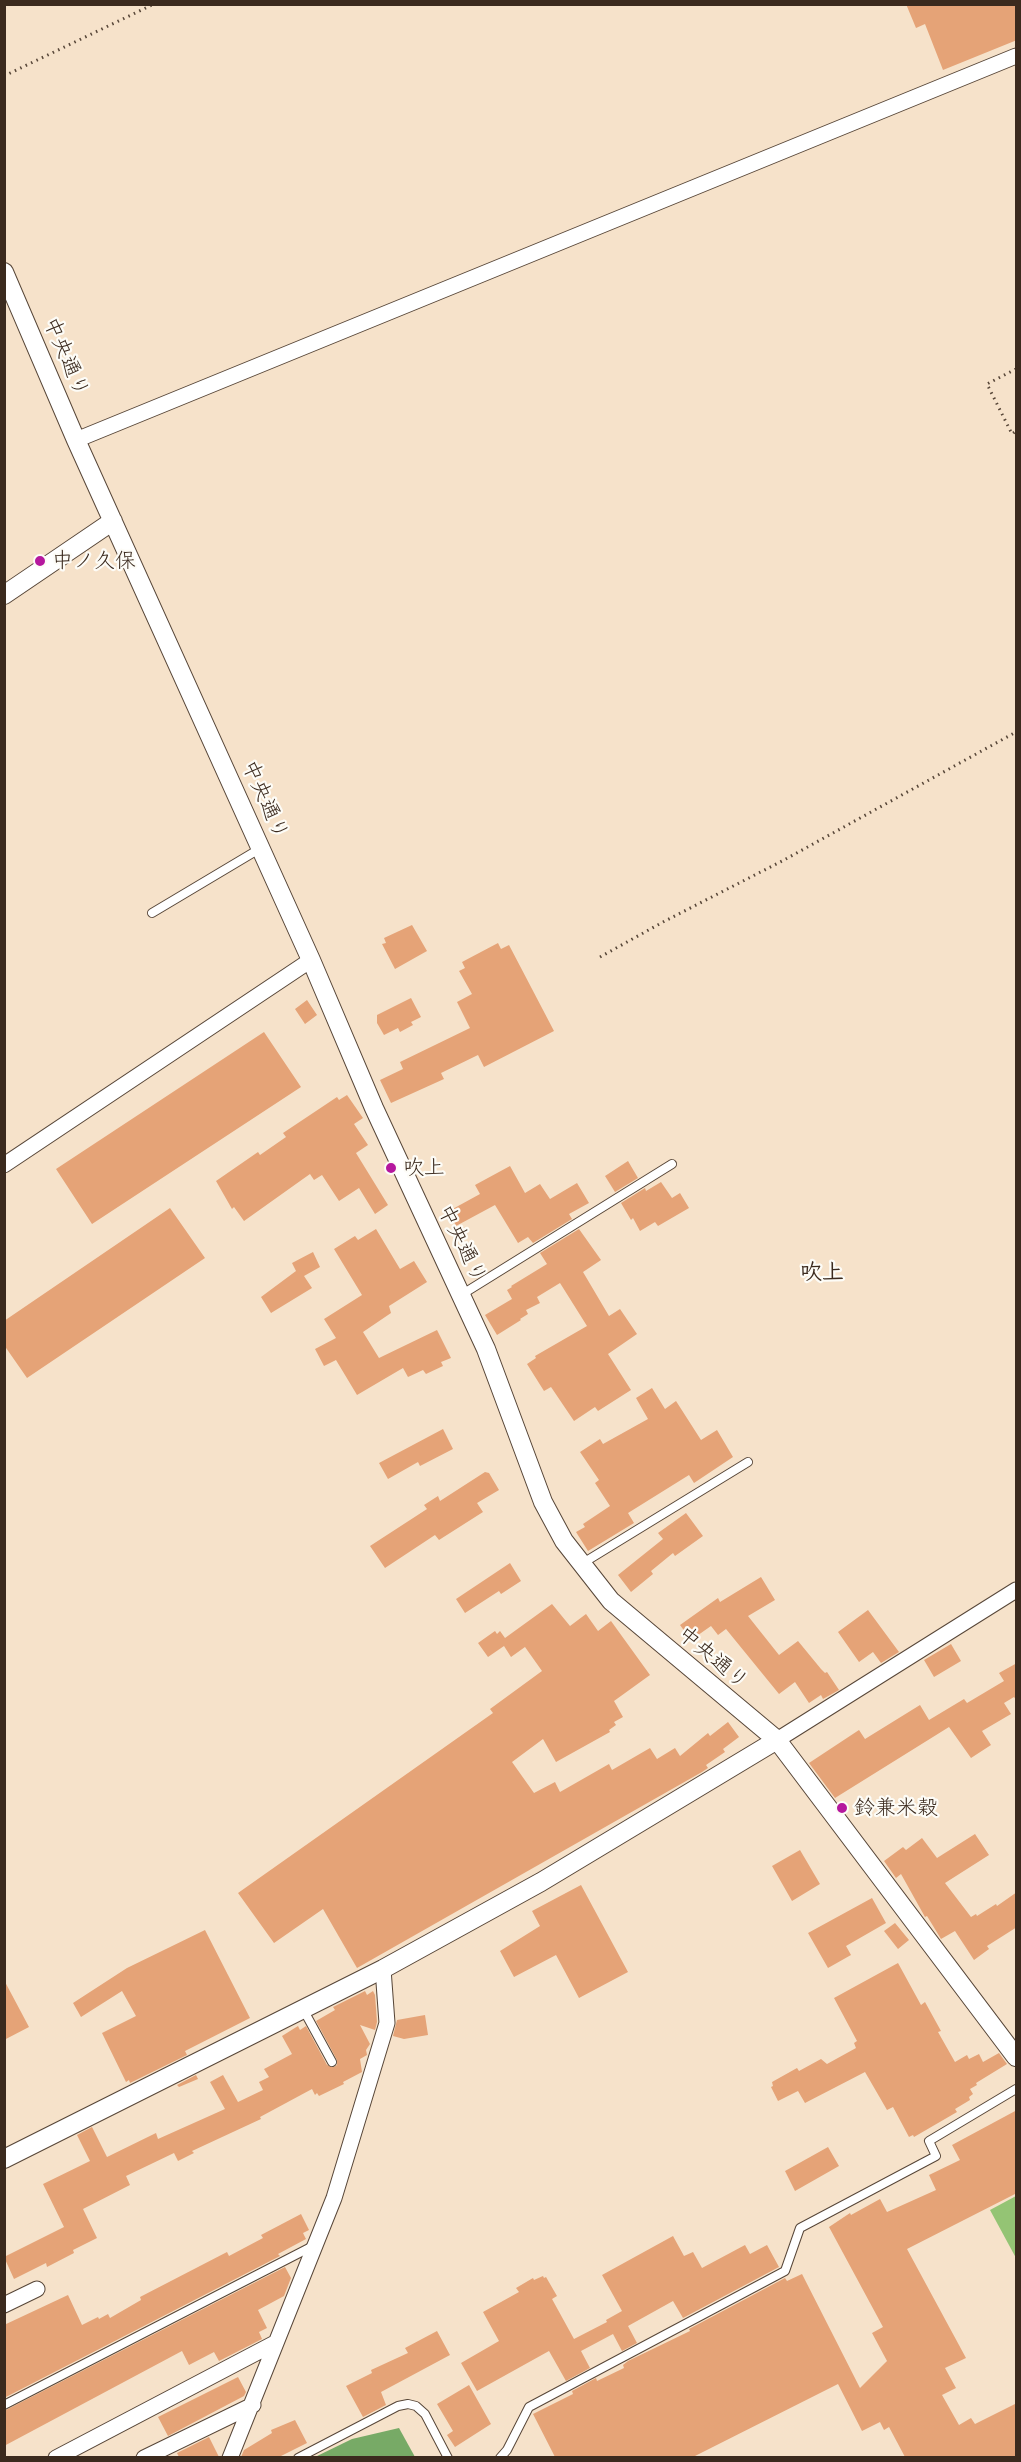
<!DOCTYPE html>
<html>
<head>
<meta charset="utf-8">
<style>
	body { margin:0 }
	#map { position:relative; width:1021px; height:2462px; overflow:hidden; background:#f6e2ca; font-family:"Comic Neue",sans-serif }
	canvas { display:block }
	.frame { position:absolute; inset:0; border:6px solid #3b2a1e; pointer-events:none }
</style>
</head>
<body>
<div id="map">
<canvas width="1021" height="2462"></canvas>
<div class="frame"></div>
</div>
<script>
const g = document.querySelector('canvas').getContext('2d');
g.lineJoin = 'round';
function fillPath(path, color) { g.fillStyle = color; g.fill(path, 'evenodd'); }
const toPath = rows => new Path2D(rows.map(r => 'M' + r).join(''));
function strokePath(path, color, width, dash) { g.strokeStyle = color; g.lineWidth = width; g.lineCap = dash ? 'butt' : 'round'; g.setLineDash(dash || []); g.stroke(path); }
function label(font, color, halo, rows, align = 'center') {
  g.font = font + ' "Comic Neue","Klee One",sans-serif'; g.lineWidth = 4.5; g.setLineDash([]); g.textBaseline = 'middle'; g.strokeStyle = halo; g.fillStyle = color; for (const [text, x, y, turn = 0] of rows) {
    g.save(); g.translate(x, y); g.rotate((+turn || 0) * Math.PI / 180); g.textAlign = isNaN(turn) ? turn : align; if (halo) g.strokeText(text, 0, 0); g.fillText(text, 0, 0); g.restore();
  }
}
fillPath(toPath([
	[1016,2196,1016,2258,990,2210]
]), '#94c474');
fillPath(toPath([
	[399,2428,415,2457,315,2457,352,2439]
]), '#7a6');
fillPath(toPath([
	[906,4,1017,4,1017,40,943,70,925,24,916,28],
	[412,925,427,951,395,969,382,944,386,943,384,938],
	[498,943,501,949,509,945,554,1031,484,1067,478,1055,441,1073,444,1079,391,1103,380,1080,403,1069,400,1062,470,1028,457,1002,472,994,459,971,465,968,462,962],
	[411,998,421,1017,411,1022,413,1025,400,1032,398,1028,384,1035,377,1023,377,1015],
	[307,1000,317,1015,305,1024,295,1009],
	[264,1032,301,1087,92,1224,56,1169],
	[347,1095,363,1118,354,1124,368,1145,356,1153,388,1205,375,1214,359,1188,339,1201,322,1175,314,1180,310,1174,244,1221,234,1207,232,1209,216,1181,258,1152,260,1155,286,1137,283,1133,337,1097,339,1100],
	[628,1161,638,1178,615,1192,605,1176],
	[510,1166,525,1193,540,1184,550,1199,577,1183,589,1203,569,1214,572,1219,533,1243,528,1237,518,1243,495,1205,456,1226,449,1211,480,1194,475,1185],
	[661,1182,672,1198,680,1193,689,1208,658,1226,655,1222,640,1231,633,1218,631,1220,621,1203,645,1188,646,1191],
	[170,1208,205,1258,27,1378,4,1345,4,1321],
	[376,1229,400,1269,414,1261,427,1282,389,1306,391,1313,363,1332,379,1358,437,1330,451,1358,441,1362,443,1366,426,1374,423,1370,408,1377,403,1368,357,1395,336,1360,324,1366,315,1349,336,1338,324,1319,362,1295,334,1249,355,1236,358,1240],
	[579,1229,601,1260,583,1272,609,1316,620,1309,637,1334,608,1354,631,1390,598,1411,595,1407,574,1421,551,1387,544,1391,527,1364,536,1358,535,1356,587,1326,560,1283,537,1297,540,1303,526,1310,528,1314,520,1319,521,1320,497,1335,485,1315,512,1299,507,1290,512,1287,511,1286,547,1264,540,1253],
	[313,1252,320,1267,304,1276,312,1288,271,1313,261,1297,296,1271,292,1263],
	[652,1388,665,1409,676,1401,701,1440,717,1430,733,1457,694,1483,689,1475,628,1513,634,1523,588,1551,576,1532,585,1527,583,1524,610,1506,595,1483,599,1480,580,1452,600,1439,603,1444,648,1419,636,1398],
	[443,1429,453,1449,420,1466,418,1462,388,1479,379,1463],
	[485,1472,489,1473,499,1490,477,1503,483,1512,439,1540,435,1535,385,1568,370,1546,427,1509,424,1505,438,1496,440,1501],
	[686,1513,703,1536,675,1556,673,1553,651,1571,653,1574,631,1592,618,1575,663,1539,658,1533],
	[510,1563,521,1581,501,1594,499,1591,465,1613,456,1599],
	[761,1577,775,1600,748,1616,779,1655,798,1641,821,1669,825,1673,827,1672,839,1690,823,1699,821,1695,809,1703,795,1682,779,1694,726,1629,718,1635,711,1626,691,1640,680,1625,718,1598,720,1602],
	[552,1604,570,1626,586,1614,598,1631,611,1621,650,1675,614,1701,623,1717,614,1722,616,1725,609,1730,610,1732,556,1762,543,1739,512,1762,534,1793,555,1782,560,1792,609,1764,612,1770,650,1748,657,1759,675,1748,680,1756,708,1733,710,1736,728,1722,739,1737,723,1749,725,1752,706,1765,708,1768,702,1772,357,1968,323,1909,274,1943,238,1893,493,1713,490,1709,542,1671,525,1647,511,1657,504,1646,488,1657,478,1643,495,1631,497,1634,500,1631,505,1638],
	[868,1610,899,1652,881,1663,873,1652,859,1662,838,1632],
	[951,1644,961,1661,934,1677,924,1660],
	[1017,1663,1017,1701,1014,1697,1004,1703,1011,1714,982,1731,991,1745,971,1758,949,1727,835,1798,809,1763,859,1730,865,1739,920,1705,929,1720,964,1699,967,1703,1004,1681,999,1673],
	[975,1834,989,1855,945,1883,971,1917,976,1914,977,1916,996,1904,997,1906,1017,1892,1017,1927,987,1946,989,1949,974,1960,955,1931,941,1939,927,1916,925,1917,901,1874,896,1878,884,1861,903,1847,906,1850,922,1838,937,1858],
	[800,1850,820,1884,792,1901,772,1866],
	[581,1885,628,1972,579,1998,556,1955,514,1977,500,1951,540,1926,532,1911],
	[872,1898,886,1923,846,1946,851,1955,828,1968,808,1933],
	[895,1923,909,1940,898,1949,884,1931],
	[205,1930,250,2018,185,2051,187,2055,130,2083,129,2080,126,2082,102,2033,136,2016,122,1991,81,2017,73,2003,127,1968],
	[898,1963,921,2005,925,2002,941,2031,938,2032,955,2062,967,2055,969,2059,979,2054,983,2062,999,2053,1007,2064,976,2083,977,2085,970,2089,973,2094,969,2097,970,2100,955,2109,957,2112,914,2137,913,2135,909,2137,893,2107,887,2110,865,2072,805,2103,798,2091,778,2101,771,2087,773,2086,772,2082,797,2068,799,2071,821,2059,827,2064,856,2048,854,2043,857,2041,834,1998],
	[4,1980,29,2027,4,2040],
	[365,1991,367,1995,373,1991,375,1995,377,2022,375,2030,360,2025,370,2044,366,2050,367,2055,360,2059,362,2072,343,2082,344,2084,319,2096,317,2093,315,2095,312,2089,260,2117,261,2119,192,2151,194,2153,178,2161,174,2153,126,2176,130,2185,83,2209,97,2238,73,2250,74,2253,47,2267,46,2263,14,2279,4,2257,64,2227,43,2184,90,2161,77,2135,92,2127,107,2157,156,2133,158,2139,225,2109,210,2082,223,2075,238,2102,263,2090,259,2082,269,2077,264,2069,292,2054,282,2036,298,2026,300,2030,306,2026,327,2065,334,2067,337,2065,337,2060,316,2021,335,2010,333,2007],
	[425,2015,428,2035,404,2039,393,2036,397,2020],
	[196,2075,198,2079,179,2087,177,2085],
	[1017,2110,1017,2193,907,2249,966,2358,945,2368,956,2388,942,2395,959,2425,971,2418,975,2424,1017,2403,1017,2457,905,2457,889,2427,884,2430,880,2422,862,2431,838,2384,693,2457,555,2457,533,2414,573,2394,572,2391,596,2378,597,2381,624,2368,623,2365,628,2361,690,2331,689,2329,785,2278,787,2281,802,2274,860,2388,887,2361,872,2333,883,2327,829,2227,850,2213,851,2215,880,2199,887,2212,936,2190,929,2175,960,2160,952,2145],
	[828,2147,839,2166,795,2191,785,2171],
	[301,2214,309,2230,303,2233,306,2239,278,2254,280,2256,4,2398,4,2325,68,2295,82,2325,98,2317,99,2319,108,2314,110,2318,141,2300,140,2297,227,2252,229,2256,263,2238,261,2235],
	[673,2236,684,2256,693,2252,702,2268,745,2245,750,2254,767,2245,779,2267,683,2318,673,2301,628,2326,637,2343,622,2351,613,2334,581,2351,590,2368,566,2381,549,2351,477,2391,461,2363,499,2341,483,2312,519,2292,516,2288,533,2278,534,2280,543,2276,544,2278,546,2277,557,2296,552,2299,574,2339,607,2322,606,2320,622,2311,602,2275],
	[285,2267,291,2278,284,2296,258,2310,267,2328,259,2332,262,2339,219,2361,214,2352,189,2365,182,2351,4,2446,4,2411],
	[437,2331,450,2355,381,2392,386,2405,363,2417,346,2386,372,2373,371,2370,408,2353,405,2348],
	[238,2377,246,2392,244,2396,168,2436,158,2417],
	[469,2385,491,2424,455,2447,447,2435,453,2431,437,2404],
	[295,2420,307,2443,279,2457,241,2457,244,2450,272,2433,271,2430],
	[209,2437,219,2457,179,2457,177,2453]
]), '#e5a377');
const service = toPath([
	[152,913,261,848],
	[461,1295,672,1164],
	[583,1563,748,1462],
	[303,2009,332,2062],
	[4,2405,313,2246],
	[298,2458,398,2406,408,2404,416,2406,425,2414,448,2458],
	[500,2458,507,2450,529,2407,785,2271,800,2228,936,2156,929,2141,1016,2089]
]);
const minor = toPath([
	[76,440,1016,56],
	[4,1165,311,960],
	[777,1740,1016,1590],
	[4,2305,37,2289],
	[56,2458,275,2343],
	[144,2458,253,2405],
	[230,2458,334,2198,387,2023,383,1969]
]);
const tertiary = toPath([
	[4,272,76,440,311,960,374,1108,486,1349,543,1502,564,1541,611,1601,777,1740,1016,2057],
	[4,595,113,521],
	[4,2159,383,1969,541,1882,777,1740]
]);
strokePath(service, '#574638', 10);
strokePath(minor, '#574638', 17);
strokePath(tertiary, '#574638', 20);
strokePath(toPath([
	[4,76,154,4],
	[1016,369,987,384,1012,434,1016,431],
	[600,957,663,922,784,860,1016,732]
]), '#574638', 3, [1.5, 4.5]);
strokePath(service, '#fff', 8);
strokePath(minor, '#fff', 15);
strokePath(tertiary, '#fff', 18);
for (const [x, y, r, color] of [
	[40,561,6,"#b5179e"],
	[391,1168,6,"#b5179e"],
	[842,1808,6,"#b5179e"]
]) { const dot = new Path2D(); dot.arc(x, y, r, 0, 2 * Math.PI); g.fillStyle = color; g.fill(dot); strokePath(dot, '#fdfcf7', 2); }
label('21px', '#3b2a1e', '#fdfcf7', [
	["中央通り",66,357,67],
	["中央通り",265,800,66],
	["中央通り",462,1244,64],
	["中央通り",713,1658,40]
]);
label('21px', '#3b2a1e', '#fdfcf7', [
	["中ノ久保",52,561],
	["吹上",403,1168],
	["鈴兼米穀",854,1808]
], 'left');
label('bold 22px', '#3b2a1e', '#fdfcf7', [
	["吹上",822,1273]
]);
</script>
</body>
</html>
